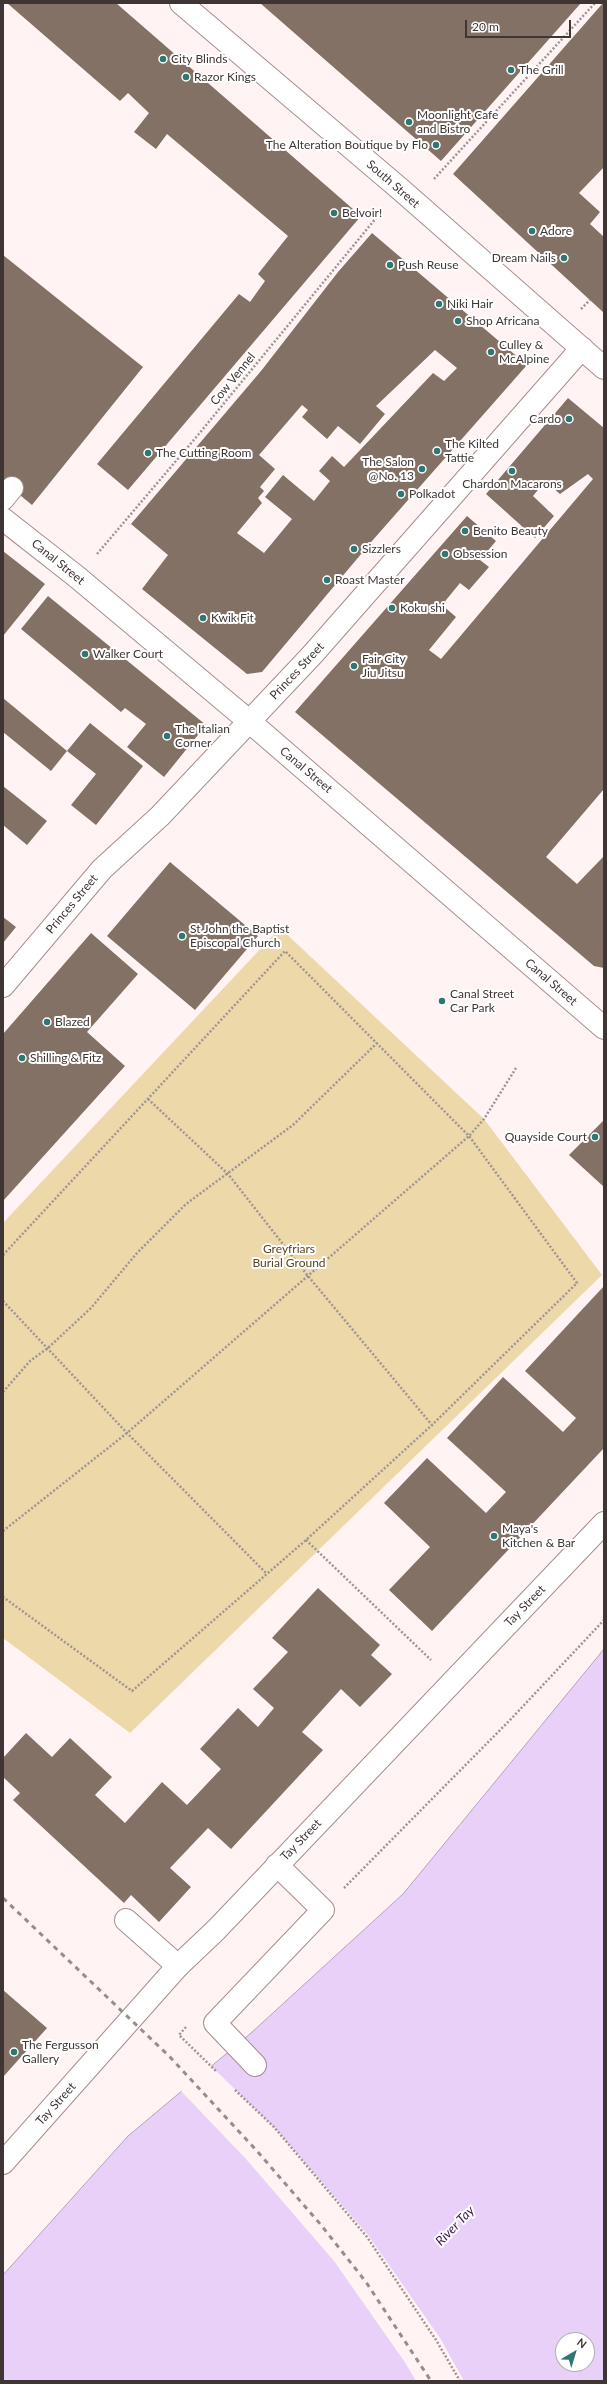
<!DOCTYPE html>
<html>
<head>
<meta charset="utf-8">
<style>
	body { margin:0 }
	#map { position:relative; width:607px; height:2384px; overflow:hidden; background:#fff3f3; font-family:Lato,sans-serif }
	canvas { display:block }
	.frame { position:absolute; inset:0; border:4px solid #3f3534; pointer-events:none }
	.north { position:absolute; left:555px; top:2332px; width:40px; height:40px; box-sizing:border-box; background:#fff; border:1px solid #b2aeae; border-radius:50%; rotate:38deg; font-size:11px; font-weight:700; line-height:16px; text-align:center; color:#3f3534 }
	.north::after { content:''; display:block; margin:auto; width:14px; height:18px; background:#2e7772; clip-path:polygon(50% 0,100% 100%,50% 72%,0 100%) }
	.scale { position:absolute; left:465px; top:20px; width:106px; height:18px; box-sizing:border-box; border:2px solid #3f3534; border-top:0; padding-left:5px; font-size:12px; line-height:14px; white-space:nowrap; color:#3f3534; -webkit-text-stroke:3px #fff; paint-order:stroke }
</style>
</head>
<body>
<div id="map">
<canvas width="607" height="2384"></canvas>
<div class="frame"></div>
<div class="north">N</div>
<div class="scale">20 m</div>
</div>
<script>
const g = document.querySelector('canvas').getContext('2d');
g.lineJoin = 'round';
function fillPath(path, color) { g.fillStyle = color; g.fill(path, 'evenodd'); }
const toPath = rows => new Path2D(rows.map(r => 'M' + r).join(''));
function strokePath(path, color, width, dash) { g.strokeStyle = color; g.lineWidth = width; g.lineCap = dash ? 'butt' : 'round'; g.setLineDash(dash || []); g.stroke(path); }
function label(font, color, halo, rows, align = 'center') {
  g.font = font + ' Lato,sans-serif'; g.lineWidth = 4; g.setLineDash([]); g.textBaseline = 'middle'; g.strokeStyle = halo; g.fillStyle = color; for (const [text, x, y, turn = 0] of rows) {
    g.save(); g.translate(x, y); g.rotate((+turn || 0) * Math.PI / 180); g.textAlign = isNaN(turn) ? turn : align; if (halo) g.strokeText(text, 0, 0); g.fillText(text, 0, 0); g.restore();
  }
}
fillPath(toPath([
	[280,928,484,1119,602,1275,130,1733,3,1638,3,1223]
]), '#ecd8a9');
const water = toPath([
	[604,1649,604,2381,3,2381,3,2275,128,2136,251,2033,403,1894,604,1649],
	[563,2340,587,2340,587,2364,563,2364,563,2340]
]);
fillPath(water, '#e8d0f9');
strokePath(water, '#b5a2be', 1);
fillPath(toPath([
	[210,2065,277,2130,368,2235,440,2338,464,2381,416,2381,404,2361,334,2261,246,2159,180,2090]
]), '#fff3f3');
fillPath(toPath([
	[7,3,116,3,361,216,128,490,97,464,239,294,250,302,265,281,258,274,288,236,167,134,156,149,134,132,149,113,128,93,120,101],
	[260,3,581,3,441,161],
	[603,3,604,167,579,193,600,212,590,224,604,237,604,313,453,174],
	[372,233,527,365,372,541,262,672,247,674,142,589,168,555,131,524,261,371,338,272],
	[435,350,457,368,444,381,433,373,344,467,332,456,319,471,330,481,314,501,283,475,265,497,292,519,264,553,237,533,262,503,258,498,264,491,260,487,275,469,259,455,302,405,308,410,302,417,327,439,338,426,360,444,385,414,376,406],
	[3,255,143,367,32,505,3,481],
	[568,398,604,428,604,789,546,857,577,884,604,856,604,968,594,966,295,712,467,516,496,541,480,560,489,567,469,590,460,583,442,605,456,617,429,650,441,659,593,479,588,474,560,494,545,481,533,496,554,516,535,538,486,494],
	[3,551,45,584,3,636],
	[48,596,206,725,164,777,127,747,146,724,125,708,121,712,21,629],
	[3,698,67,751,51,771,3,732],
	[90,723,143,766,96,825,71,805,96,774,67,751],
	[3,786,47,821,27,845,3,825],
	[170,862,258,936,195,1010,107,936],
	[3,917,16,927,3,943],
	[91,933,138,974,87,1032,125,1066,3,1201,3,1034],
	[604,1120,604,1187,569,1155],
	[604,1286,604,1448,432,1631,389,1590,430,1547,384,1503,427,1458,486,1513,506,1492,447,1438,503,1377,563,1432,576,1418,525,1371],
	[318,1588,380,1645,371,1655,392,1674,360,1707,341,1689,302,1732,323,1750,231,1849,208,1828,170,1868,191,1887,159,1922,131,1895,124,1903,13,1800,20,1793,3,1777,3,1758,26,1733,52,1757,70,1738,112,1777,95,1795,125,1823,162,1782,187,1805,221,1769,200,1749,238,1708,258,1727,274,1708,253,1689,288,1652,272,1638],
	[3,1990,47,2028,3,2077]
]), '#847165');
const minor = toPath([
	[181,3,400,189,604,368],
	[3,499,12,488],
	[3,519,77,577,250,722,604,1028],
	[3,986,102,869,160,816,312,655,582,348],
	[126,1920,178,1966],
	[255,2065,215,2023,323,1910,277,1865]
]);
const major = toPath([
	[3,2163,178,1966,216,1930,604,1523]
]);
strokePath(minor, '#a78e8d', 24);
strokePath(major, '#a78e8d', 24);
strokePath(toPath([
	[434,179,595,3],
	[581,309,590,300],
	[97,554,198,435,381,212],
	[148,1099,228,1174,308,1276,432,1425],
	[3,1255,285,951,469,1136,577,1283,432,1425,306,1540,132,1691,3,1597],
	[3,1301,127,1433,267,1574],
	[3,1392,30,1361,48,1348,91,1308,137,1253,186,1204,293,1125,377,1043],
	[3,1531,127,1433,469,1136,484,1119,516,1068],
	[306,1540,431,1660],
	[344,1888,511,1719,604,1620],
	[186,2027,179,2035,217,2072],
	[235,2090,274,2127,367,2237,436,2340,460,2381]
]), '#9f9494', 2.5, [2, 2]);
strokePath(minor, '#fff', 22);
strokePath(major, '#fff', 22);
strokePath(toPath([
	[3,1898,170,2057,257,2151,321,2225,366,2282,431,2381]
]), '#988d8c', 3, [5, 5]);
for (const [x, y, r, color] of [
	[163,59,4,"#2e7772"],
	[511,70,4,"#2e7772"],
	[186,77,4,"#2e7772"],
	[409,122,4,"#2e7772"],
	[436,145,4,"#2e7772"],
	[334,213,4,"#2e7772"],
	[532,231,4,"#2e7772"],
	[564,258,4,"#2e7772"],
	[390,265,4,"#2e7772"],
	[439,304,4,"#2e7772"],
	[458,321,4,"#2e7772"],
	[491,352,4,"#2e7772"],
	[569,419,4,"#2e7772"],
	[437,451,4,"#2e7772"],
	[148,453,4,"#2e7772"],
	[422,469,4,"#2e7772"],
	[512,471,4,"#2e7772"],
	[401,494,4,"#2e7772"],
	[465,531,4,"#2e7772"],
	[354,549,4,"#2e7772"],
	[445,554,4,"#2e7772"],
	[327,580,4,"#2e7772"],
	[392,608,4,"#2e7772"],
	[203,618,4,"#2e7772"],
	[85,654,4,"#2e7772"],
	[354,666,4,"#2e7772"],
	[167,736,4,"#2e7772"],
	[182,936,4,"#2e7772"],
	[442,1001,4,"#2e7772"],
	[47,1022,4,"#2e7772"],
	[22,1058,4,"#2e7772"],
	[595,1137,4,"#2e7772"],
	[494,1536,4,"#2e7772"],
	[14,2052,4,"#2e7772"]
]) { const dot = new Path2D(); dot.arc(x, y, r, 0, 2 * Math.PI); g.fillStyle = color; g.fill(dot); strokePath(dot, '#fff', 1.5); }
label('12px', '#3f3534', '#fff', [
	["City Blinds",171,59],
	["The Grill",519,70],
	["Razor Kings",194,77],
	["Moonlight Cafe",417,115],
	["and Bistro",417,129],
	["The Alteration Boutique by Flo",428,145,"right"],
	["Belvoir!",342,213],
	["Adore",540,231],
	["Dream Nails",556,258,"right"],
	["Push Reuse",398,265],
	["Niki Hair",447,304],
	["Shop Africana",466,321],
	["Culley &",499,345],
	["McAlpine",499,359],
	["Cardo",561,419,"right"],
	["The Kilted",445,444],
	["Tattie",445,458],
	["The Cutting Room",156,453],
	["The Salon",414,462,"right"],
	["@No. 13",414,476,"right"],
	["Chardon Macarons",512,484,"center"],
	["Polkadot",409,494],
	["Benito Beauty",473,531],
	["Sizzlers",362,549],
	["Obsession",453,554],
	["Roast Master",335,580],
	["Koku shi",400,608],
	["Kwik Fit",211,618],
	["Walker Court",93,654],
	["Fair City",362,659],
	["Jiu Jitsu",362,673],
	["The Italian",175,729],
	["Corner",175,743],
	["St John the Baptist",190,929],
	["Episcopal Church",190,943],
	["Canal Street",450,994],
	["Car Park",450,1008],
	["Blazed",55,1022],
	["Shilling & Fitz",30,1058],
	["Quayside Court",587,1137,"right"],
	["Maya's",502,1529],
	["Kitchen & Bar",502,1543],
	["The Fergusson",22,2045],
	["Gallery",22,2059]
], 'left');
label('12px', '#3f3534', '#fff', [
	["South Street",393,184,41],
	["Cow Vennel",233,379,-51],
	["Canal Street",58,562,39],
	["Princes Street",297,671,-47],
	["Canal Street",306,770,40],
	["Princes Street",72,904,-50],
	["Canal Street",551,982,41],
	["Tay Street",525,1606,-46],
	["Tay Street",301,1840,-46],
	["Tay Street",56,2104,-48]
]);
label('12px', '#58471c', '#fff', [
	["Greyfriars",289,1249],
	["Burial Ground",289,1263]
]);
label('italic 13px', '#3d1753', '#fff', [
	["River Tay",455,2226,-46]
]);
</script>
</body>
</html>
